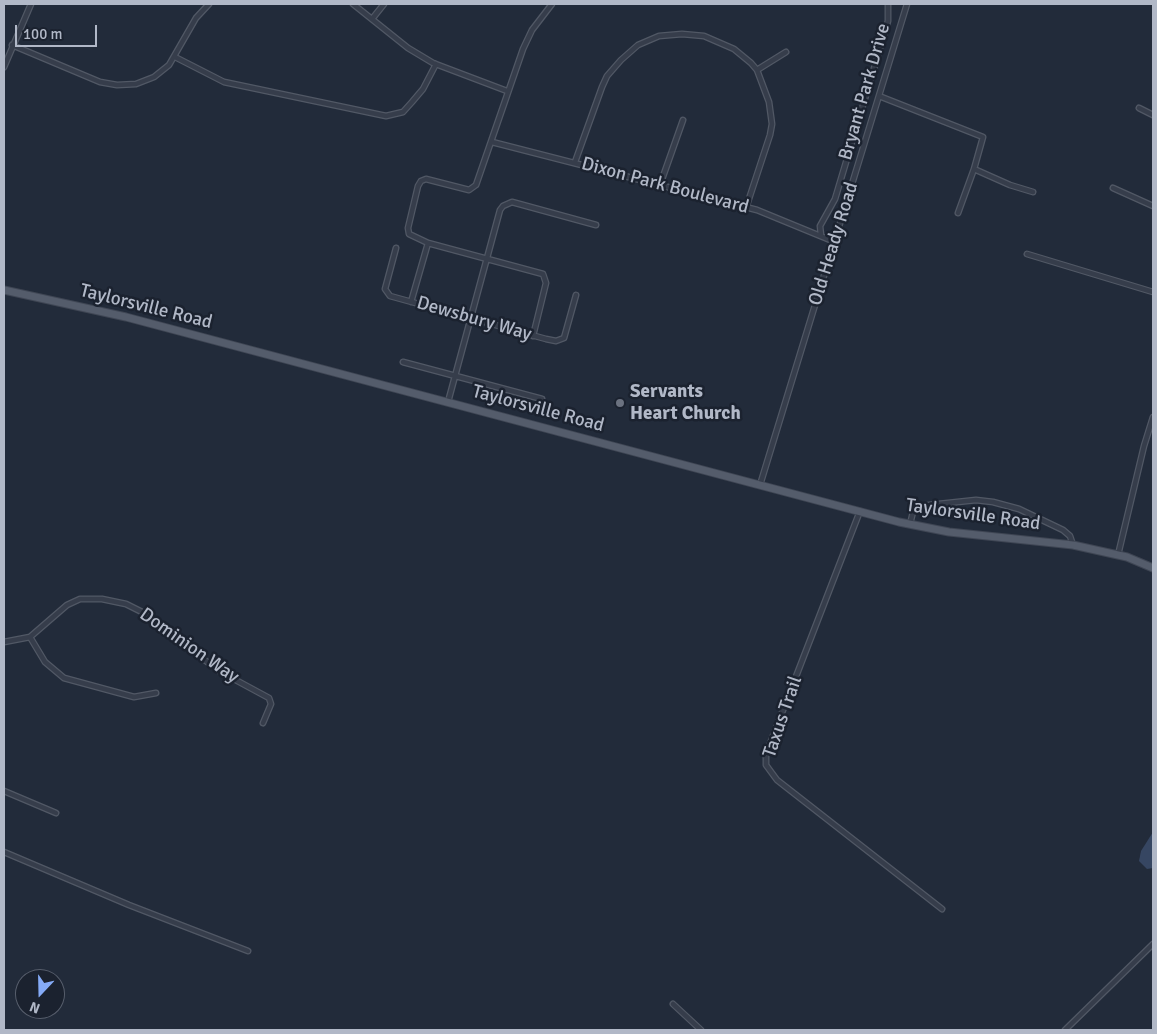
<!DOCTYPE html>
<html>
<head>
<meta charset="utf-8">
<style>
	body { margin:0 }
	#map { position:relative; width:1157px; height:1034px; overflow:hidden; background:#222b3a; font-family:Signika,sans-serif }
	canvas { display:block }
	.frame { position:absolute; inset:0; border:5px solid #b1b8c7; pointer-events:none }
	.north { position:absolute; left:15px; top:969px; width:50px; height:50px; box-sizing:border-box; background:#1b222f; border:1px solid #575e6c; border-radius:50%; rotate:201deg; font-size:14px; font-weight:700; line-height:20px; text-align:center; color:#b1b8c7 }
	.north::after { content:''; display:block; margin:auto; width:18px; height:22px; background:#85abf7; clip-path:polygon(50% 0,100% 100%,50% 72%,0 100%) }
	.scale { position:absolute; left:15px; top:25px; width:82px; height:22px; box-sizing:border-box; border:2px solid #b1b8c7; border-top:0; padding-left:6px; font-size:15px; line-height:18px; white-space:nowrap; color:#b1b8c7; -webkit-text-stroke:4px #1b222f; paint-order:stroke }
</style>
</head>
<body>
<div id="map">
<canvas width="1157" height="1034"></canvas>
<div class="frame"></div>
<div class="north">N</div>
<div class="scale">100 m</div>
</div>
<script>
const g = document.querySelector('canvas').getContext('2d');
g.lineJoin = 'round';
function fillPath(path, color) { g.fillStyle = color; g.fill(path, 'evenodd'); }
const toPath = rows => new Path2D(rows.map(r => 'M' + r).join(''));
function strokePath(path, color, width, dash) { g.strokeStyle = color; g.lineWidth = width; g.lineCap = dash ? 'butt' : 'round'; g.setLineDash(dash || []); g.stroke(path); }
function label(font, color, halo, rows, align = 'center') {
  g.font = font + ' Signika,sans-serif'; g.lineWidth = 5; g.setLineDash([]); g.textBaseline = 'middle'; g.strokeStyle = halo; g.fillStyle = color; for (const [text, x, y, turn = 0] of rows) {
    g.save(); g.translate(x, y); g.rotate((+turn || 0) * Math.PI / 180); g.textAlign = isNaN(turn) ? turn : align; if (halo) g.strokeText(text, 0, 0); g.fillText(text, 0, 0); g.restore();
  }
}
fillPath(toPath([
	[1153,832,1153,868,1147,869,1139,861,1141,851]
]), '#364662');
const minor = toPath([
	[353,4,408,48,433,63,507,91],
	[372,19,384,4],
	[12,45,100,82,117,85,136,84,154,77,169,65,196,18,209,4],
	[175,57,224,82,386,116,403,112,412,102,423,89,436,64],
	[4,67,31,4],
	[757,70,786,52],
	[879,96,983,137,974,169,958,213],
	[1139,108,1153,115],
	[492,142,757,210,835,242],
	[575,162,602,87,607,76,621,60,638,45,659,36,682,34,704,36,734,49,751,63,757,70,769,102,772,124,770,135,746,208],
	[974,169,1010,185,1033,192],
	[660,185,683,120],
	[1113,188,1153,206],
	[821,235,820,226,835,199,875,65,888,21,888,4],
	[396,248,385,289,390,296,546,339,556,341,564,338,576,295],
	[1027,254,1153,292],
	[411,302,428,243],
	[533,336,546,283,543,274,428,243,409,234,408,228,418,186,421,181,426,179,469,190,476,185,523,49,532,30,552,4],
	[403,362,542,399],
	[448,402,500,210,503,206,512,202,596,225],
	[760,485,907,4],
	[860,511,766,754,766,765,777,780,942,909],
	[910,524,913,512,920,506,976,500,993,502,1019,509,1063,530,1070,536,1073,545],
	[1118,555,1144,446,1153,417],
	[30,637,45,662,64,678,134,697,156,693],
	[4,642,30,637,67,605,80,599,102,599,126,604,142,612,219,671,269,698,271,704,263,723],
	[4,791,56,813],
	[4,852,129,905,248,951],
	[673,1004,701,1030],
	[1065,1030,1153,944]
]);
const primary = toPath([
	[4,290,126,317,899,522,949,532,1073,545,1127,557,1153,568]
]);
strokePath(minor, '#515865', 7);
strokePath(primary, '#3f4654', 9);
strokePath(minor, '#363d4b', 4.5);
strokePath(primary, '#545c6b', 7);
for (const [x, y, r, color] of [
	[620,403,5,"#6b7280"]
]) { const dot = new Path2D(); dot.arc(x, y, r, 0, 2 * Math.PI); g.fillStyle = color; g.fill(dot); strokePath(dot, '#1b222f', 2); }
label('19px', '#b1b8c7', '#1b222f', [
	["Bryant Park Drive",865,92,-74],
	["Dixon Park Boulevard",665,186,15],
	["Old Heady Road",834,244,-73],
	["Taylorsville Road",146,307,14],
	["Dewsbury Way",474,319,16],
	["Taylorsville Road",538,409,15],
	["Taylorsville Road",973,515,8],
	["Dominion Way",189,646,35],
	["Taxus Trail",783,717,-71]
]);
label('bold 19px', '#b1b8c7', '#1b222f', [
	["Servants",630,392],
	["Heart Church",630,414]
], 'left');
</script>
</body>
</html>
